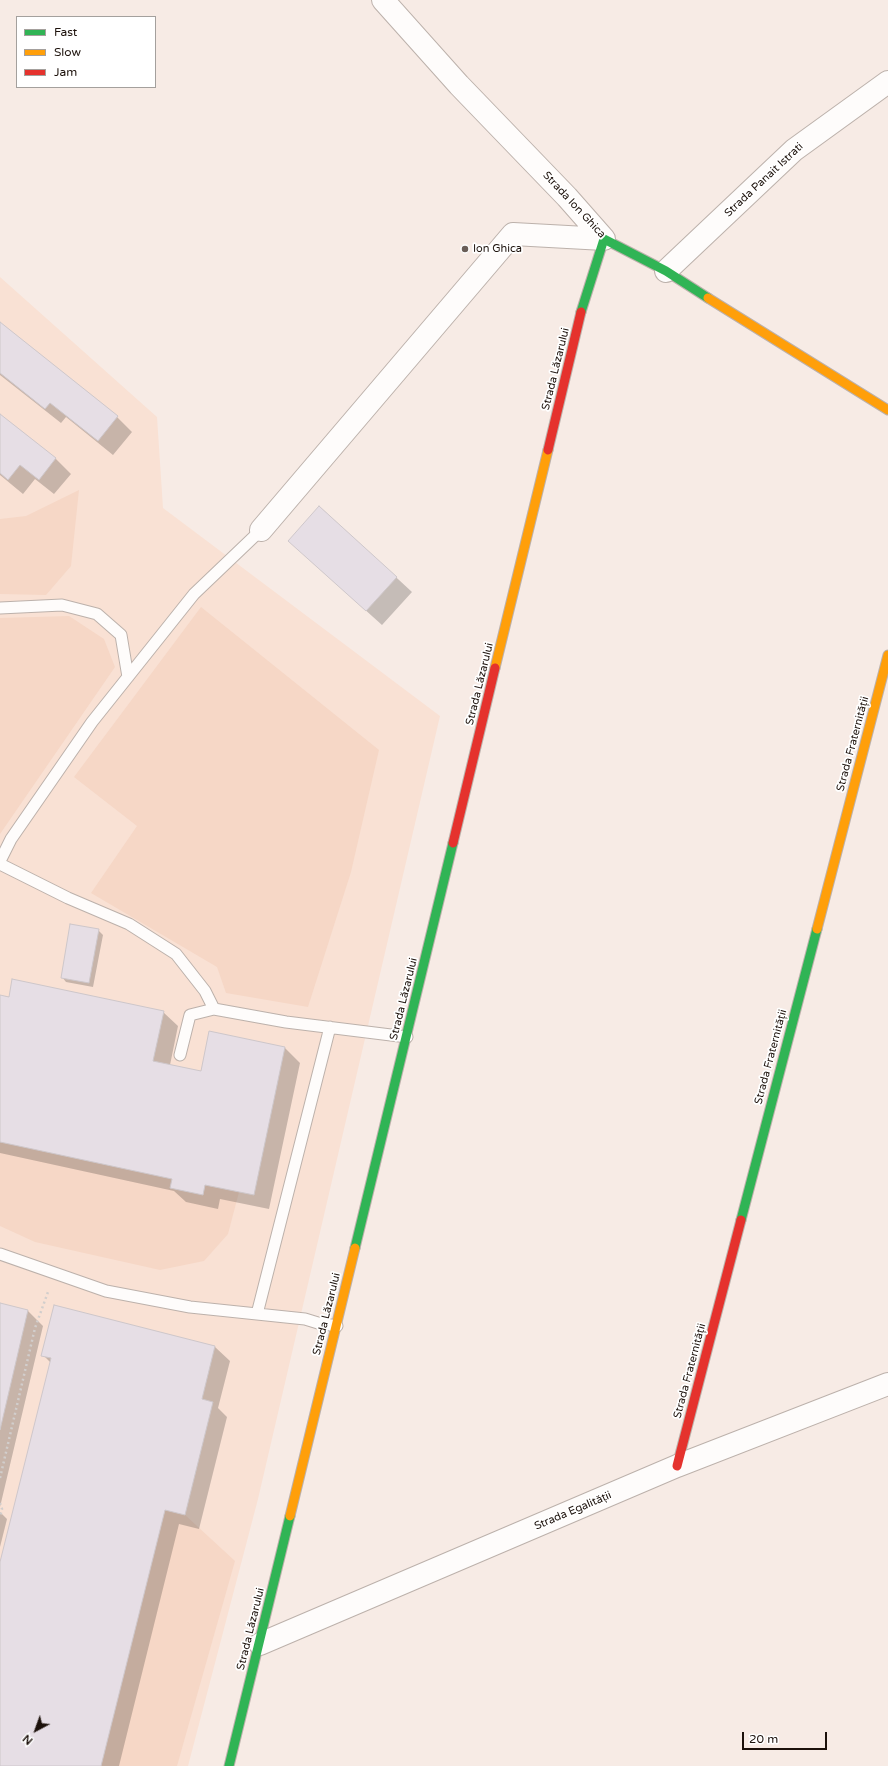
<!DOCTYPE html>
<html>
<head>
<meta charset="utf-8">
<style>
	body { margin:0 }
	#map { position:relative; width:888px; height:1766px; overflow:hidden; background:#f7ebe5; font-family:"Varela Round",sans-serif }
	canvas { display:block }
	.legend { position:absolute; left:16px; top:16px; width:140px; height:72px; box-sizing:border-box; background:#fff; border:1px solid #a4a09d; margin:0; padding:5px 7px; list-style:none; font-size:12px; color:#1c110b }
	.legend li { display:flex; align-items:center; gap:8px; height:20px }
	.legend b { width:20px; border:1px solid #a4a09d }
	.north { position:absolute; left:16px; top:1710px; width:40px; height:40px; -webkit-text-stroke:3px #fff; paint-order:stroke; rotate:221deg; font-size:11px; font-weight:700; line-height:16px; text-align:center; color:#1c110b }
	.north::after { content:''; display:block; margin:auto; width:14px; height:18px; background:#1c110b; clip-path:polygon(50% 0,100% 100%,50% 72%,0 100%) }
	.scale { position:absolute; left:742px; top:1732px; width:85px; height:18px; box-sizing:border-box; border:2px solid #1c110b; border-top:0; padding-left:5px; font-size:12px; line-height:14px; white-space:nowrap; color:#1c110b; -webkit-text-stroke:3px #fff; paint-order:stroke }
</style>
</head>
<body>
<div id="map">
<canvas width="888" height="1766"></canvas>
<ul class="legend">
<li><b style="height:5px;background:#30b455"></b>Fast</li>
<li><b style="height:5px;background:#ff9f0a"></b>Slow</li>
<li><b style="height:5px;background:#e5322d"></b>Jam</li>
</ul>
<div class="north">N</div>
<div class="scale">20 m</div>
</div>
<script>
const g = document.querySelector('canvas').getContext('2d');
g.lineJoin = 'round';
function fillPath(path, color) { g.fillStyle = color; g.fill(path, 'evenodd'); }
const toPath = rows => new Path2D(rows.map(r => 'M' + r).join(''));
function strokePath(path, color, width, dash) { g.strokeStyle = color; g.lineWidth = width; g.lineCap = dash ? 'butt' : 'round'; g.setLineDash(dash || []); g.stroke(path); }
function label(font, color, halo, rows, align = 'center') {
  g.font = font + ' "Varela Round",sans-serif'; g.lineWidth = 3.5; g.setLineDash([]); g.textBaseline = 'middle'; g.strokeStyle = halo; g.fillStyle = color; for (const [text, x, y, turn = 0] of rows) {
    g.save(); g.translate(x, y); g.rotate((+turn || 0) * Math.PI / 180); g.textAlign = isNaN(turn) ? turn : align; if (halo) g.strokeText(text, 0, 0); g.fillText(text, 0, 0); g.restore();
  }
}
fillPath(toPath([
	[0,277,157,417,163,508,440,716,258,1499,188,1766,0,1766]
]), '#f9e1d4');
fillPath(toPath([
	[79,490,71,566,46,595,0,594,0,519,26,516],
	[201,607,379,750,351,872,308,1007,226,993,217,967,91,893,137,826,74,777],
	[69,616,104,639,115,667,0,834,0,618],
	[0,1142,172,1179,203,1195,205,1185,239,1192,228,1234,204,1261,160,1270,35,1242,0,1226],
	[165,1510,185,1515,235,1561,177,1766,101,1766]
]), '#f6d7c6');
fillPath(toPath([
	[0,323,117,417,132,432,113,455,66,417,61,423,0,375],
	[0,415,56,459,71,474,54,494,35,479,23,494,0,475],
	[320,507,412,592,382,625,304,555],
	[98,930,103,935,93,987,66,982,62,977],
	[0,996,163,1012,178,1026,170,1065,202,1072,210,1032,285,1048,300,1063,269,1209,220,1199,218,1209,186,1202,174,1191,0,1153],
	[0,1304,28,1311,43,1326,0,1507],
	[215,1347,230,1361,218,1408,227,1417,199,1529,179,1524,119,1766,0,1766,0,1566,51,1363,43,1355],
	[0,1512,7,1519,0,1547]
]), '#0003');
const building = toPath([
	[0,322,118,416,98,441,50,403,45,409,0,373,0,322],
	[0,414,56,458,39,480,20,465,8,480,0,473,0,414],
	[319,506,397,577,366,611,288,541,319,506],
	[70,924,99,929,89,983,61,978,70,924],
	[12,979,164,1011,153,1061,201,1071,209,1031,285,1047,254,1195,205,1185,203,1195,170,1188,172,1179,0,1142,0,995,9,997,12,979],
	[0,1303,28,1310,0,1430,0,1303],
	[54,1305,215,1346,202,1399,213,1402,185,1515,165,1510,101,1766,0,1766,0,1562,51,1358,41,1356,54,1305]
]);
fillPath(building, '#e6dee5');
strokePath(building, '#cec7ca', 1);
const lane = toPath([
	[0,608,62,605,97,614,121,635,128,677],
	[0,861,11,839,92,722,194,594,261,530],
	[0,864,68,898,129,924,176,954,205,991,214,1009,286,1022,407,1037],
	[180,1055,190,1015,214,1009],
	[0,1254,106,1291,190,1307,305,1319,318,1323,337,1326],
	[257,1314,330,1027]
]);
const street = toPath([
	[383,0,459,85,567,197,604,239],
	[666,271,794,150,888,82],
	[261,530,513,234,604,239],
	[260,1644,677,1466,888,1384]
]);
const fast = toPath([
	[581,312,604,239,666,271,708,298],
	[741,1220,817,929],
	[355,1248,453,843],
	[229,1766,290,1516]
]);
const slow = toPath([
	[708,298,888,410],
	[495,668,548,450],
	[817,929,888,655],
	[290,1516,355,1248]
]);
const jam = toPath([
	[548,450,581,312],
	[453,843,495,668],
	[677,1466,741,1220]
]);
strokePath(lane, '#bcb1ab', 13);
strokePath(street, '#bcb1ab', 24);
strokePath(fast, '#bcb1ab', 11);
strokePath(slow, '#bcb1ab', 11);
strokePath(jam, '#bcb1ab', 11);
strokePath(toPath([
	[0,1478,35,1328,48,1292],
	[0,1503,2,1509,0,1517]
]), '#d2cecc', 2.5, [2, 3]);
strokePath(lane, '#fefcfb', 11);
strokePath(street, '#fefcfb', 22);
strokePath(fast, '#30b455', 9);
strokePath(slow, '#ff9f0a', 9);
strokePath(jam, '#e5322d', 9);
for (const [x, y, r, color] of [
	[465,249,4,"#695d57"]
]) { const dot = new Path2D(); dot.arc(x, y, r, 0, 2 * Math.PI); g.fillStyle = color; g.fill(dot); strokePath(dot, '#fff', 1.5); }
label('11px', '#1c110b', '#fff', [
	["Strada Panait Istrati",764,180,-43],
	["Strada Ion Ghica",574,205,47],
	["Strada Lăzarului",556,369,-76],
	["Strada Lăzarului",480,684,-76],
	["Strada Fraternității",853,744,-75],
	["Strada Lăzarului",404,999,-76],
	["Strada Fraternității",771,1057,-75],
	["Strada Lăzarului",327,1314,-76],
	["Strada Fraternității",690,1371,-75],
	["Strada Egalității",573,1511,-23],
	["Strada Lăzarului",251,1629,-76]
]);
label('11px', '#1c110b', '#fff', [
	["Ion Ghica",473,249]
], 'left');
</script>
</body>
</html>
